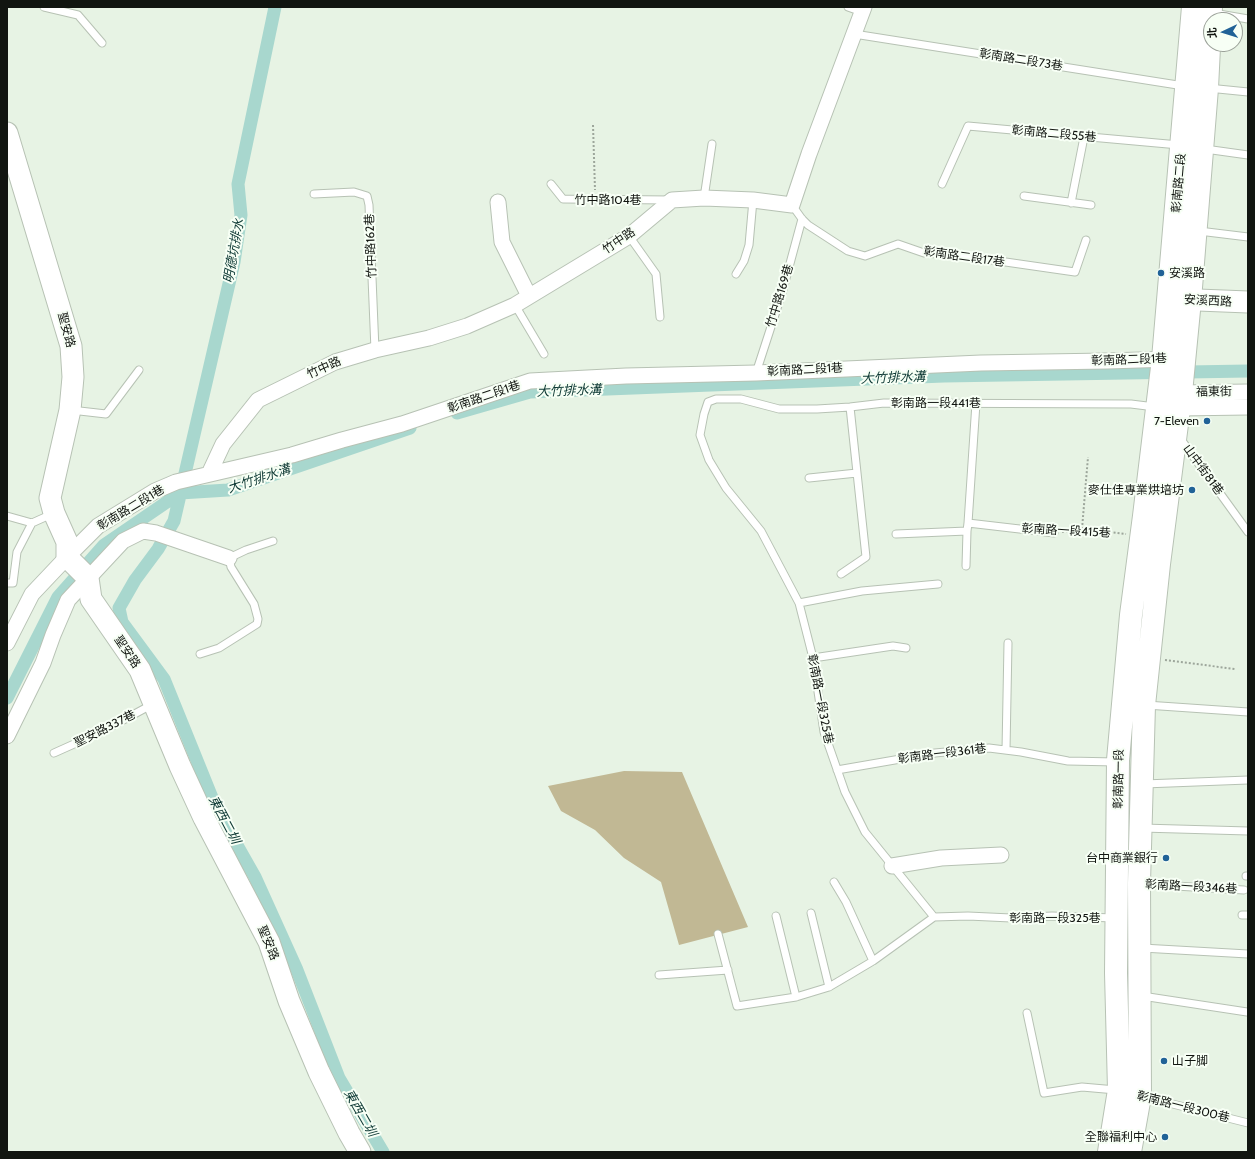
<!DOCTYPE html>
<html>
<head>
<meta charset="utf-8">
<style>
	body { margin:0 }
	#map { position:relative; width:1255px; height:1159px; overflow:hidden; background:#e7f3e4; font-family:Cabin,"Noto Sans TC",sans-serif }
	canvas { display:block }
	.frame { position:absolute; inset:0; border:8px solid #111510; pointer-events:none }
	.north { position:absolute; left:1203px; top:12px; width:40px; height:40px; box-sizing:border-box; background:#f7fff5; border:1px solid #9ba199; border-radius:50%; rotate:266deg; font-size:11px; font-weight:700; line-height:16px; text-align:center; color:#111510 }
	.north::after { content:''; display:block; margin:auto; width:14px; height:18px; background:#216297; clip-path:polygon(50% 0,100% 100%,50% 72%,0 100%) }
</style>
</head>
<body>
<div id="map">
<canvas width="1255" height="1159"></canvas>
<div class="frame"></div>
<div class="north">北</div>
</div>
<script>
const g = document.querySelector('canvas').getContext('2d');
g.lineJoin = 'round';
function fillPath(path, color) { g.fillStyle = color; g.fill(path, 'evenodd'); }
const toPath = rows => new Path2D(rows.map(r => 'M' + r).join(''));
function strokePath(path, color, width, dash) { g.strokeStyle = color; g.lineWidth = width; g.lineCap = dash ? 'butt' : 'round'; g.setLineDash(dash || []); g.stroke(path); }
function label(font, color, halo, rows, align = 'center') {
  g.font = font + ' Cabin,"Noto Sans TC",sans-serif'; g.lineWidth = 4; g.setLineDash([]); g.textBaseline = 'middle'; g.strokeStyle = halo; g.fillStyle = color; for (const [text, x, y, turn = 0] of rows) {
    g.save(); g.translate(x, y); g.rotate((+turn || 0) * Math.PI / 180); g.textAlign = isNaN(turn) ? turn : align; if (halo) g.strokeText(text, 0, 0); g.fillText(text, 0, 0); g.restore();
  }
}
fillPath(toPath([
	[624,771,682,772,748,927,679,945,661,882,624,858,595,830,561,811,548,786]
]), '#c1b894');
strokePath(toPath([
	[275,7,238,184,241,215,234,262,174,521,158,549,135,580,119,608,122,622,164,679,217,810,255,877,297,970,339,1078,383,1152],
	[457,413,530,392,944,376,1248,371],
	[7,698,58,597,104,545,180,493,228,490,410,428]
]), '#a8d7ce', 13);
const lane = toPath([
	[44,7,78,15,102,43],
	[848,7,862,12],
	[1213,13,1248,19],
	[854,34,1184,86],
	[1208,88,1248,92],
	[1205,149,1248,155],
	[551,184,563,199,670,200],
	[942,184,968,126,1179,145],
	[314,194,354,192,367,196,369,205,375,350],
	[1024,196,1091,205],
	[704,198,712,144],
	[1071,203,1084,137],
	[792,205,802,219,808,225,848,251,865,256,898,244,924,253,964,256,1075,272,1086,240],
	[1199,231,1248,237],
	[629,236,656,274,660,317],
	[736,274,744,261,749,245,753,200],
	[515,305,544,354],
	[756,373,782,293,802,219],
	[976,403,968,523,1054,533],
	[71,410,106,414,139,370],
	[1180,438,1248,532],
	[809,478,857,473],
	[7,516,32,523,52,514],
	[896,534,967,531,968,523],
	[966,566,967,531],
	[841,574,866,557,850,407],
	[7,583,13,583,17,552,32,523],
	[799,603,862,591,938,584],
	[200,654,219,648,257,624,258,619,254,604,231,567,229,558,246,550,273,541],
	[813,658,893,646,906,648],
	[1146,705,1248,712],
	[1006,750,1008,643],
	[54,753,103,731,153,704],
	[837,770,935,753,989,748,1021,752,1068,761,1116,762],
	[1144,784,1248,780],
	[1142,828,1248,831],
	[1246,876,1248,876],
	[834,882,846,902,873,961],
	[1141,884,1244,890],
	[811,913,829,987],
	[1242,915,1248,915],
	[776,916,796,997],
	[1115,918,1052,916,1011,918,968,916,934,917,865,832,845,792,824,732,813,658,799,603,761,531,726,488,709,460,700,435,704,414,708,402,716,399,741,399,779,409,817,409,850,407,884,403,1131,404,1155,407],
	[718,934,737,1006,796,997,829,987,873,961,934,917],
	[1142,948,1248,954],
	[659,975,728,970],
	[1142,996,1247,1012],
	[1027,1013,1044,1093,1082,1087,1116,1090],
	[1141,1096,1248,1123]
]);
const street = toPath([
	[498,202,502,242,529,296],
	[1181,393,1248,392],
	[1178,408,1248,407],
	[209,474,223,444,258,400,335,362,375,350,429,338,467,326,515,305,629,236,672,200,704,198,753,200,792,205,809,154,864,7],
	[7,643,32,594,67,557,98,526,155,491,176,482,292,455,342,440,402,424,530,381,626,376,756,373,981,363,1107,361,1171,359],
	[7,736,43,663,53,635,68,600,123,541,143,531,156,533,229,558],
	[892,866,941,858,1001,855]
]);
const secondary = toPath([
	[7,133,71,346,73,377,70,410,50,498,54,513,67,542,67,557,88,578,91,599,140,670,180,766,204,818,269,942,289,1001,319,1072,349,1133,360,1152],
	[1173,299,1248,302]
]);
const primary = toPath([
	[1109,1152,1119,1090,1116,973,1118,760,1131,615,1144,516,1163,359,1193,7],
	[1130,1152,1140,1096,1139,883,1144,705,1159,564,1181,393,1190,300,1207,88,1211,7]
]);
strokePath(lane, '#b7c2b4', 9);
strokePath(street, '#b7c2b4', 17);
strokePath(secondary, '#b7c2b4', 23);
strokePath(primary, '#b7c2b4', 24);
strokePath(toPath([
	[593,125,595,190],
	[1082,529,1088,457],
	[1062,532,1082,529,1126,534],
	[1165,660,1235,669]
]), '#9da69b', 2, [2, 2]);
strokePath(lane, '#fff', 7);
strokePath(street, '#fff', 15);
strokePath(secondary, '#fff', 21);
strokePath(primary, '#fff', 22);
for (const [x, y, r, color] of [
	[1161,273,4,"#216297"],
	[1207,421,4,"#216297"],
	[1192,490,4,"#216297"],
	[1166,858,4,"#216297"],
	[1164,1061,4,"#216297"],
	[1165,1137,4,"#216297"]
]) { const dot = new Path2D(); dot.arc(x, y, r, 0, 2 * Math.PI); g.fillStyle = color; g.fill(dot); strokePath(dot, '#f7fff5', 1.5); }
label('12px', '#111510', '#f7fff5', [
	["彰南路二段73巷",1021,60,9],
	["彰南路二段55巷",1054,134,5],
	["彰南路二段",1179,183,-85],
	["竹中路104巷",608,200],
	["竹中路",619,241,-34],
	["竹中路162巷",371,246,-92],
	["彰南路二段17巷",964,257,8],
	["竹中路169巷",780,296,-73],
	["安溪西路",1208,301,3],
	["聖安路",66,330,75],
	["彰南路二段1巷",1129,360,-2],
	["竹中路",324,368,-24],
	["彰南路二段1巷",805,370,-3],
	["福東街",1214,392,-1],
	["彰南路二段1巷",484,397,-19],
	["彰南路一段441巷",936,403],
	["山中街81巷",1203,470,54],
	["彰南路二段1巷",131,508,-31],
	["彰南路一段415巷",1066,531,3],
	["聖安路",127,652,56],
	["彰南路一段325巷",820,699,79],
	["聖安路337巷",105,729,-27],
	["彰南路一段361巷",942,754,-7],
	["彰南路一段",1119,779,-89],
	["彰南路一段346巷",1191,887,3],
	["彰南路一段325巷",1055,918],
	["聖安路",268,943,67],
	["彰南路一段300巷",1183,1107,14]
]);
label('12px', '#111510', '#f7fff5', [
	["安溪路",1169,273,"left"],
	["7-Eleven",1199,421],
	["麥仕佳專業烘培坊",1184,490],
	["台中商業銀行",1158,858],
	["山子脚",1172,1061,"left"],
	["全聯福利中心",1157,1137]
], 'right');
label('italic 13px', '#0c3833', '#f7fff5', [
	["明德坑排水",234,251,-80],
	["大竹排水溝",893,378,-2],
	["大竹排水溝",569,391,-2],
	["大竹排水溝",259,479,-18],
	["東西二圳",224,820,62],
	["東西二圳",360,1113,60]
]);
</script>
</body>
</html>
